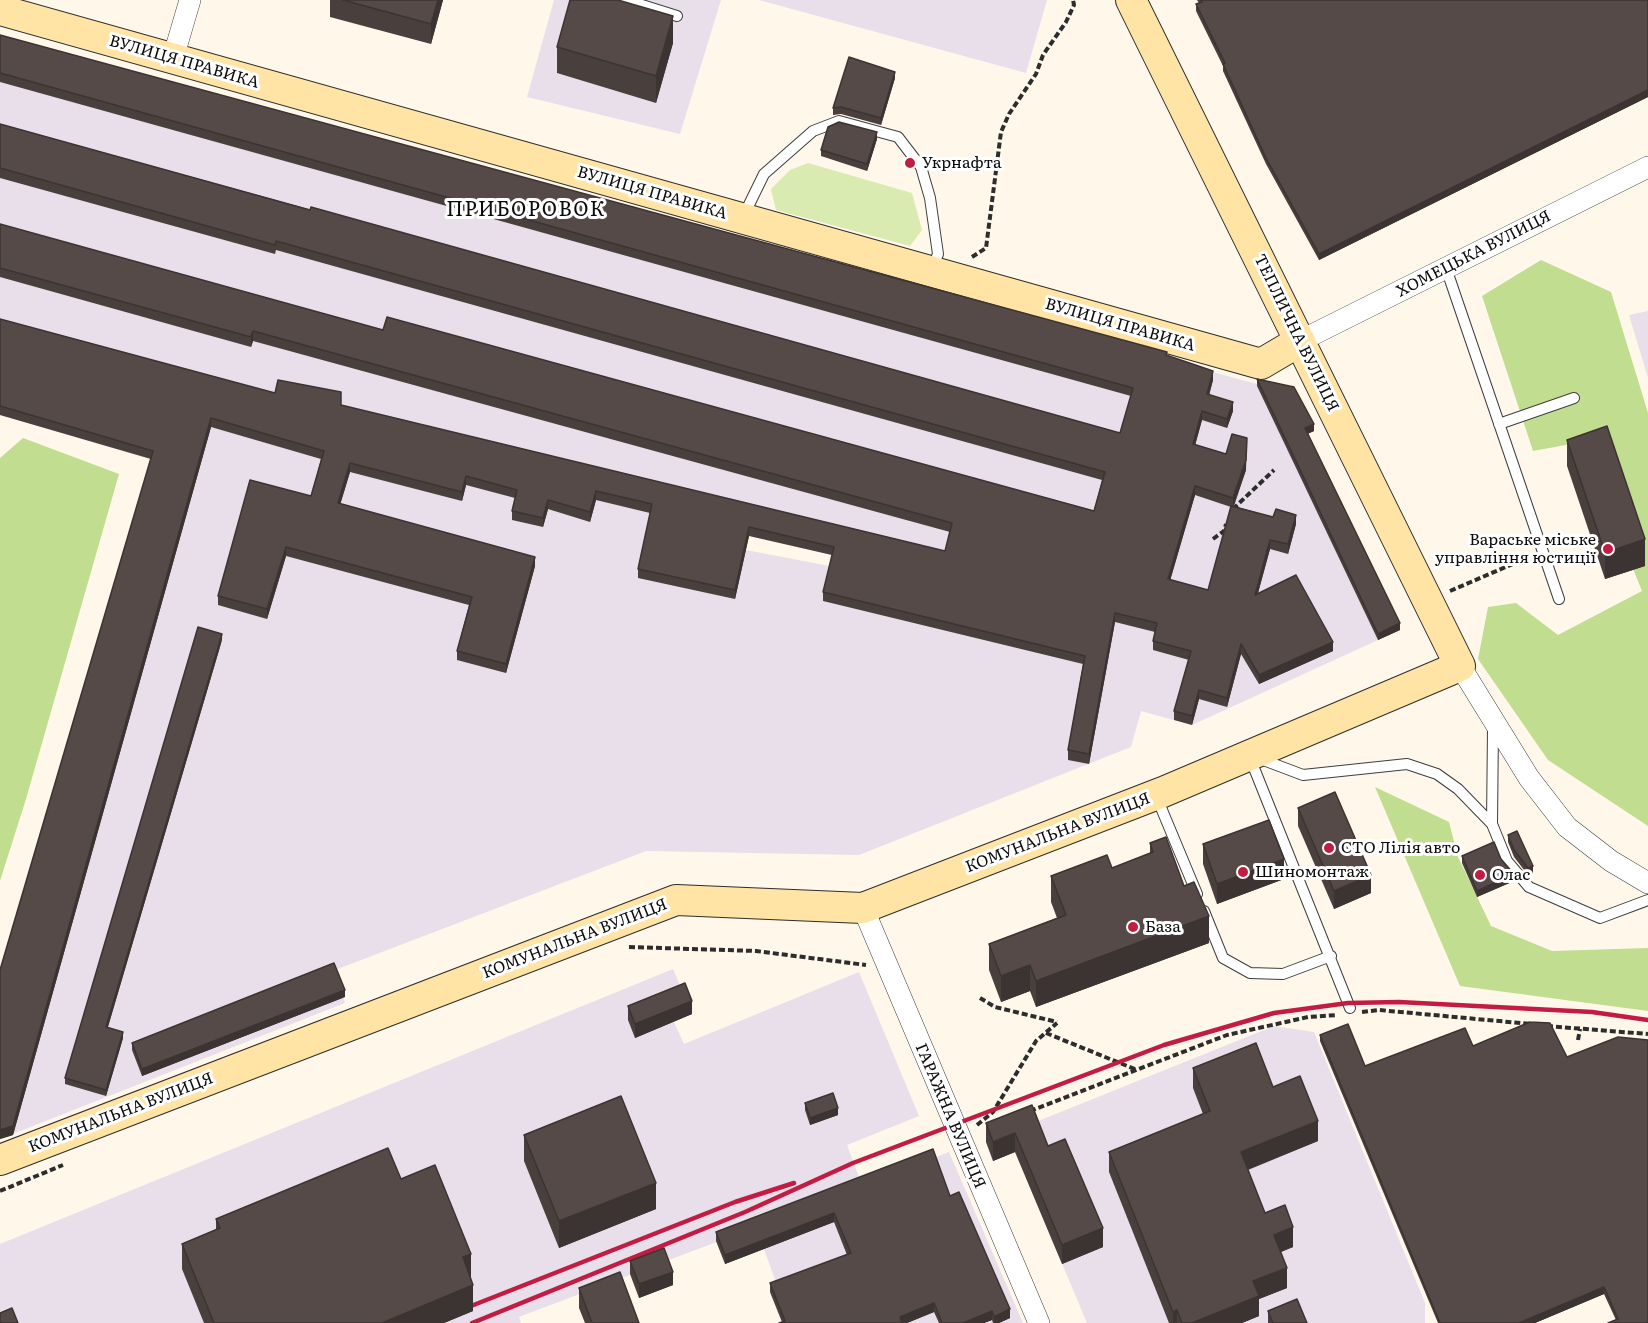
<!DOCTYPE html>
<html>
<head>
<meta charset="utf-8">
<style>
	body { margin:0 }
	canvas { display:block; background:#fff7ea }
</style>
</head>
<body>
<canvas width="1648" height="1323"></canvas>
<script>
const g = document.querySelector('canvas').getContext('2d');
g.lineJoin = 'round';
function fillPath(path, color) { g.fillStyle = color; g.fill(path, 'evenodd'); }
const toPath = rows => new Path2D(rows.map(r => 'M' + r).join(''));
function strokePath(path, color, width, dash) { g.strokeStyle = color; g.lineWidth = width; g.lineCap = dash ? 'butt' : 'round'; g.setLineDash(dash || []); g.stroke(path); }
function label(font, color, halo, rows, align = 'center') {
  g.font = font + ' Literata,serif'; g.lineWidth = 6; g.setLineDash([]); g.textBaseline = 'middle'; g.strokeStyle = halo; g.fillStyle = color; for (const [text, x, y, turn = 0] of rows) {
    g.save(); g.translate(x, y); g.rotate((+turn || 0) * Math.PI / 180); g.textAlign = isNaN(turn) ? turn : align; if (halo) g.strokeText(text, 0, 0); g.fillText(text, 0, 0); g.restore();
  }
}
fillPath(toPath([
	[554,0,721,0,680,134,527,97],
	[759,0,1047,0,1026,73],
	[0,44,1294,394,1314,431,1305,435,1400,630,1192,725,1141,711,1131,747,859,855,646,851,335,970,345,1003,0,1139,153,460,0,415],
	[747,535,1084,615,746,550],
	[1648,311,1648,378,1629,315],
	[673,969,692,1014,674,1022,684,1044,859,972,919,1116,847,1145,862,1185,949,1152,1023,1323,782,1323,770,1292,778,1288,756,1227,519,1317,521,1323,0,1323,0,1244],
	[1274,1026,1314,1032,1425,1303,1425,1323,1087,1323,1015,1152,993,1161,986,1142]
]), '#e8dfeb');
fillPath(toPath([
	[808,163,912,193,922,230,910,246,776,210,771,189,790,170]
]), '#daebb1');
fillPath(toPath([
	[1541,260,1611,292,1648,413,1648,826,1548,760,1478,659,1488,607,1516,603,1558,635,1642,591,1582,442,1533,451,1482,296],
	[23,438,119,474,26,799,0,881,0,458],
	[1375,787,1449,822,1458,857,1491,926,1552,951,1648,948,1648,1011,1460,986]
]), '#c1dd90');
const lane = toPath([
	[626,0,677,16],
	[743,217,764,174,813,131,839,121,898,137,921,167,930,198,938,254,932,269],
	[1446,268,1559,599],
	[1499,424,1574,398],
	[1493,727,1492,824,1507,861,1529,887,1600,918,1648,900],
	[1250,758,1350,1008],
	[1258,758,1303,775,1407,764,1437,774,1458,789,1492,824],
	[1157,798,1197,894],
	[1204,911,1223,958,1250,973,1283,974,1331,956]
]);
const street = toPath([
	[173,58,190,0],
	[1300,341,1648,167],
	[1460,666,1529,778,1567,827,1611,861,1648,883],
	[863,908,1039,1323]
]);
const secondary = toPath([
	[0,10,1261,364,1300,341],
	[0,1160,676,900,863,908,1163,792,1460,666,1131,0]
]);
strokePath(lane, '#3e3e3e', 12);
strokePath(street, '#3e3e3e', 22);
strokePath(secondary, '#2d2d2d', 32);
strokePath(toPath([
	[972,257,986,248,1001,132,1009,114,1036,74,1043,55,1066,22,1074,5,1073,0],
	[1233,509,1274,470],
	[1213,539,1224,531,1226,524],
	[1450,591,1529,557],
	[629,947,756,951,866,965],
	[980,998,995,1007,1057,1022],
	[1362,1012,1379,1010,1531,1024],
	[1547,1026,1648,1034],
	[1046,1033,1137,1070],
	[1578,1040,1580,1029],
	[1030,1111,1227,1035,1308,1017,1337,1015],
	[977,1125,993,1112,1036,1041,1057,1023],
	[0,1191,63,1165]
]), '#2d2d2d', 4, [6, 3]);
strokePath(lane, '#fff', 10);
strokePath(street, '#fff', 21);
strokePath(secondary, '#ffe4a5', 30);
strokePath(toPath([
	[471,1306,735,1202,794,1183],
	[472,1323,745,1212,853,1163,1164,1045,1274,1013,1348,1003,1399,1002,1592,1012,1648,1020]
]), '#c31c43', 4.5);
fillPath(toPath([
	[330,0,443,0,431,44,330,17],
	[1197,0,1648,0,1648,97,1319,260,1266,164,1223,71,1223,66,1196,11,1196,4,1199,3],
	[0,35,1167,355,1213,380,1209,395,1233,411,1227,428,1202,420,1195,445,1246,470,1234,506,1296,524,1288,554,1270,549,1258,593,1333,651,1259,684,1241,654,1227,707,1199,699,1192,725,1174,720,1174,711,1189,660,1153,650,1153,641,1155,632,1115,622,1089,764,1068,760,1068,750,1083,664,823,601,823,592,832,555,749,536,735,599,638,578,638,569,650,513,596,500,590,522,548,509,543,527,512,520,512,511,515,498,466,485,462,501,350,472,340,504,535,566,506,673,457,660,457,651,469,605,286,556,267,619,218,605,218,596,311,496,321,459,211,427,13,1135,0,1139,0,970,151,459,0,415,0,319,275,393,341,405,945,551,950,532,253,341,251,347,0,277,0,224,383,330,1094,511,1102,480,276,250,275,254,0,178,0,124,1120,433,1131,396,0,82],
	[1195,495,1231,507,1208,590,1170,580],
	[673,43,656,103,557,73,557,47],
	[895,78,881,125,841,114,833,115,833,108],
	[877,139,867,171,821,156,821,150],
	[1257,379,1314,431,1307,434,1400,630,1378,640,1257,386],
	[1567,440,1645,566,1605,579,1567,466],
	[222,640,108,1027,123,1038,106,1096,65,1084,65,1078],
	[1298,808,1371,893,1334,909,1298,826],
	[1508,835,1533,873,1528,875,1514,857,1508,842],
	[1150,843,1184,886,1209,943,1036,1007,1030,991,1001,1002,989,970,989,944,1057,918,1051,902,1051,876,1112,868,1150,853],
	[1203,844,1284,879,1217,904,1203,864],
	[1462,856,1501,859,1514,881,1477,897,1462,863],
	[345,997,142,1076,132,1050,132,1043],
	[628,1006,692,1014,635,1038,628,1020],
	[1320,1035,1365,1066,1473,1046,1567,1057,1648,1323,1616,1320,1604,1294,1535,1323,1438,1323,1320,1041],
	[1193,1068,1273,1087,1318,1141,1248,1170,1265,1213,1293,1247,1280,1252,1287,1288,1259,1299,1259,1316,1242,1323,1169,1323,1109,1172,1109,1152,1203,1114,1193,1088],
	[805,1103,838,1115,810,1125,805,1110],
	[986,1123,1048,1146,1103,1247,1062,1264,1015,1152,993,1161,986,1142],
	[524,1135,656,1209,559,1248,524,1161],
	[950,1196,1010,1318,999,1323,993,1323,992,1320,984,1323,939,1323,934,1312,907,1323,779,1323,782,1322,770,1292,770,1283,847,1255,834,1222,725,1264,716,1241,716,1232],
	[216,1219,471,1279,473,1311,444,1323,204,1323,182,1269,182,1244,216,1230],
	[630,1261,673,1285,639,1298,630,1274],
	[579,1288,639,1323,585,1323,579,1308],
	[1268,1311,1307,1323,1268,1323]
]), '#49403d');
fillPath(toPath([
	[438,0,443,0,431,44,431,24],
	[673,16,673,43,656,103,656,76],
	[895,72,895,78,881,125,881,118],
	[1648,90,1648,97,1319,260,1319,254],
	[877,132,877,139,867,171,867,164],
	[253,331,253,341,251,347,251,337],
	[1213,371,1213,380,1207,403,1207,394],
	[1233,402,1233,411,1227,428,1227,419],
	[1202,411,1202,420,1193,453,1193,444],
	[211,418,211,427,13,1135,0,1139,0,1130],
	[1314,424,1314,431,1305,435,1305,428],
	[1247,438,1246,470,1233,507,1233,498],
	[350,463,350,472,338,512,338,503],
	[466,476,466,485,462,501,462,492],
	[1195,486,1195,495,1168,588,1168,579],
	[596,491,596,500,590,522,590,512],
	[548,500,548,509,543,527,543,518],
	[1296,515,1296,524,1288,554,1288,544],
	[749,527,749,536,735,599,735,590],
	[1645,539,1645,566,1605,579,1605,553],
	[1270,540,1270,549,1255,604,1255,595],
	[286,547,286,556,267,619,267,609],
	[535,557,535,566,506,673,506,664],
	[1115,613,1115,622,1089,764,1089,754],
	[1400,623,1400,630,1378,640,1378,634],
	[222,634,222,640,106,1033,106,1027],
	[1333,642,1333,651,1259,684,1259,675],
	[1241,644,1241,654,1227,707,1227,698],
	[1199,690,1199,699,1192,725,1192,716],
	[1284,859,1284,879,1217,904,1217,884],
	[1533,866,1533,873,1528,875,1528,868],
	[1514,874,1514,881,1477,897,1477,891],
	[1371,875,1371,893,1334,909,1334,891],
	[1209,916,1209,943,1036,1007,1036,981],
	[1030,965,1030,991,1001,1002,1001,976],
	[345,990,345,997,142,1076,142,1069],
	[692,1001,692,1014,635,1038,635,1024],
	[123,1032,123,1038,106,1096,106,1090],
	[838,1108,838,1115,810,1125,810,1118],
	[1318,1121,1318,1141,1241,1172,1241,1152],
	[1015,1133,1015,1152,993,1161,993,1142],
	[656,1183,656,1209,559,1248,559,1221],
	[834,1213,834,1222,725,1264,725,1255],
	[1293,1227,1293,1247,1274,1255,1274,1235],
	[1103,1228,1103,1247,1062,1264,1062,1245],
	[471,1254,471,1279,463,1283,463,1257],
	[1287,1268,1287,1288,1259,1299,1259,1316,1242,1323,1192,1323,1253,1281],
	[673,1272,673,1285,639,1298,639,1284],
	[473,1285,473,1311,444,1323,382,1323],
	[1604,1287,1604,1294,1535,1323,1519,1323],
	[934,1303,934,1312,907,1323,900,1323,900,1317],
	[1010,1309,1010,1318,999,1323,994,1323,994,1317],
	[1177,1310,1177,1323,1173,1323,1173,1312],
	[992,1311,992,1320,984,1323,963,1323]
]), '#3c3432');
const building = toPath([
	[343,0,438,0,431,24,343,0],
	[570,0,618,0,673,16,656,76,557,47,570,0],
	[1201,0,1648,0,1648,90,1319,254,1266,158,1223,64,1225,63,1196,4,1202,2,1201,0],
	[0,35,1167,352,1166,355,1213,371,1207,394,1233,402,1227,419,1202,411,1193,444,1226,454,1232,434,1247,438,1246,460,1233,498,1195,486,1168,579,1208,590,1231,506,1273,517,1276,509,1296,515,1288,544,1270,540,1255,595,1296,575,1333,642,1259,675,1241,644,1227,698,1199,690,1192,716,1174,711,1191,651,1153,641,1157,623,1115,613,1089,754,1068,750,1085,656,823,592,834,547,749,527,735,590,638,569,652,504,596,491,590,512,548,500,543,518,512,511,517,490,466,476,462,492,350,463,338,503,535,557,506,664,457,651,472,597,286,547,267,609,218,596,250,480,311,496,324,451,211,418,13,1126,0,1130,0,970,153,451,0,406,0,319,275,393,278,380,341,392,341,405,945,551,952,523,253,331,251,337,0,268,0,224,383,330,387,317,1094,511,1105,472,276,241,275,245,0,168,0,124,310,210,311,207,1120,433,1133,388,0,73,0,35],
	[849,57,895,72,881,118,841,107,833,108,849,57],
	[839,122,877,132,867,164,821,150,828,127,839,122],
	[1257,379,1294,387,1314,424,1305,428,1400,623,1378,634,1257,379],
	[1607,426,1645,539,1605,553,1567,440,1607,426],
	[198,627,222,634,106,1027,123,1032,106,1090,65,1078,198,627],
	[1335,792,1371,875,1334,891,1298,808,1335,792],
	[1269,820,1284,859,1217,884,1203,844,1269,820],
	[1517,831,1533,866,1528,868,1514,850,1508,835,1517,831],
	[1166,837,1184,886,1194,882,1209,916,1036,981,1030,965,1001,976,989,944,1066,915,1051,876,1107,855,1112,868,1153,852,1150,843,1166,837],
	[1494,842,1501,859,1514,874,1477,891,1462,856,1494,842],
	[334,963,345,990,142,1069,132,1043,334,963],
	[685,983,692,1001,635,1024,628,1006,685,983],
	[1530,1022,1550,1023,1567,1057,1618,1037,1648,1040,1648,1323,1608,1323,1618,1319,1604,1287,1519,1323,1440,1323,1320,1035,1348,1024,1365,1066,1465,1028,1473,1046,1530,1022],
	[1256,1043,1273,1087,1300,1076,1318,1121,1241,1152,1265,1213,1285,1205,1293,1227,1274,1235,1287,1268,1253,1281,1259,1296,1192,1323,1182,1323,1177,1310,1173,1312,1109,1152,1210,1111,1193,1068,1256,1043],
	[833,1093,838,1108,810,1118,805,1103,833,1093],
	[621,1096,656,1183,559,1221,524,1135,621,1096],
	[1032,1105,1048,1146,1065,1139,1103,1228,1062,1245,1015,1133,993,1142,986,1123,1032,1105],
	[388,1148,401,1179,435,1165,471,1254,463,1257,473,1285,382,1323,214,1323,182,1244,220,1228,216,1219,388,1148],
	[933,1149,950,1196,959,1192,1010,1309,994,1317,992,1311,963,1323,942,1323,934,1303,900,1317,902,1323,779,1323,785,1321,770,1283,851,1253,834,1213,725,1255,716,1232,933,1149],
	[664,1248,673,1272,639,1284,630,1261,664,1248],
	[620,1272,639,1323,592,1323,579,1288,620,1272],
	[1297,1299,1307,1323,1273,1323,1268,1311,1297,1299],
	[12,1308,18,1323,0,1323,0,1313,12,1308]
]);
fillPath(building, '#554a47');
strokePath(building, '#3c3432', 1.5);
for (const [x, y, r, color] of [
	[910,163,6,"#c31c43"],
	[1608,549,6,"#c31c43"],
	[1329,848,6,"#c31c43"],
	[1243,872,6,"#c31c43"],
	[1480,875,6,"#c31c43"],
	[1133,927,6,"#c31c43"]
]) { const dot = new Path2D(); dot.arc(x, y, r, 0, 2 * Math.PI); g.fillStyle = color; g.fill(dot); strokePath(dot, '#fff', 2); }
label('16px', '#0b0b0b', '#fff', [
	["ВУЛИЦЯ ПРАВИКА",184,62,16],
	["ВУЛИЦЯ ПРАВИКА",652,193,16],
	["ХОМЕЦЬКА ВУЛИЦЯ",1474,254,-27],
	["ВУЛИЦЯ ПРАВИКА",1120,325,16],
	["ТЕПЛИЧНА ВУЛИЦЯ",1296,333,64],
	["КОМУНАЛЬНА ВУЛИЦЯ",1058,833,-21],
	["КОМУНАЛЬНА ВУЛИЦЯ",575,939,-21],
	["КОМУНАЛЬНА ВУЛИЦЯ",121,1113,-21],
	["ГАРАЖНА ВУЛИЦЯ",950,1116,67]
]);
label('16px', '#0b0b0b', '#fff', [
	["Укрнафта",922,163],
	["Вараське міське",1596,540,"right"],
	["управління юстиції",1596,558,"right"],
	["СТО Лілія авто",1341,848],
	["Шиномонтаж",1255,872],
	["Олас",1492,875],
	["База",1145,927]
], 'left');
g.letterSpacing = '1.5px';
label('20px', '#0b0b0b', '#fff', [
	["ПРИБОРОВОК",526,210]
]);
g.letterSpacing = '0px';
</script>
</body>
</html>
